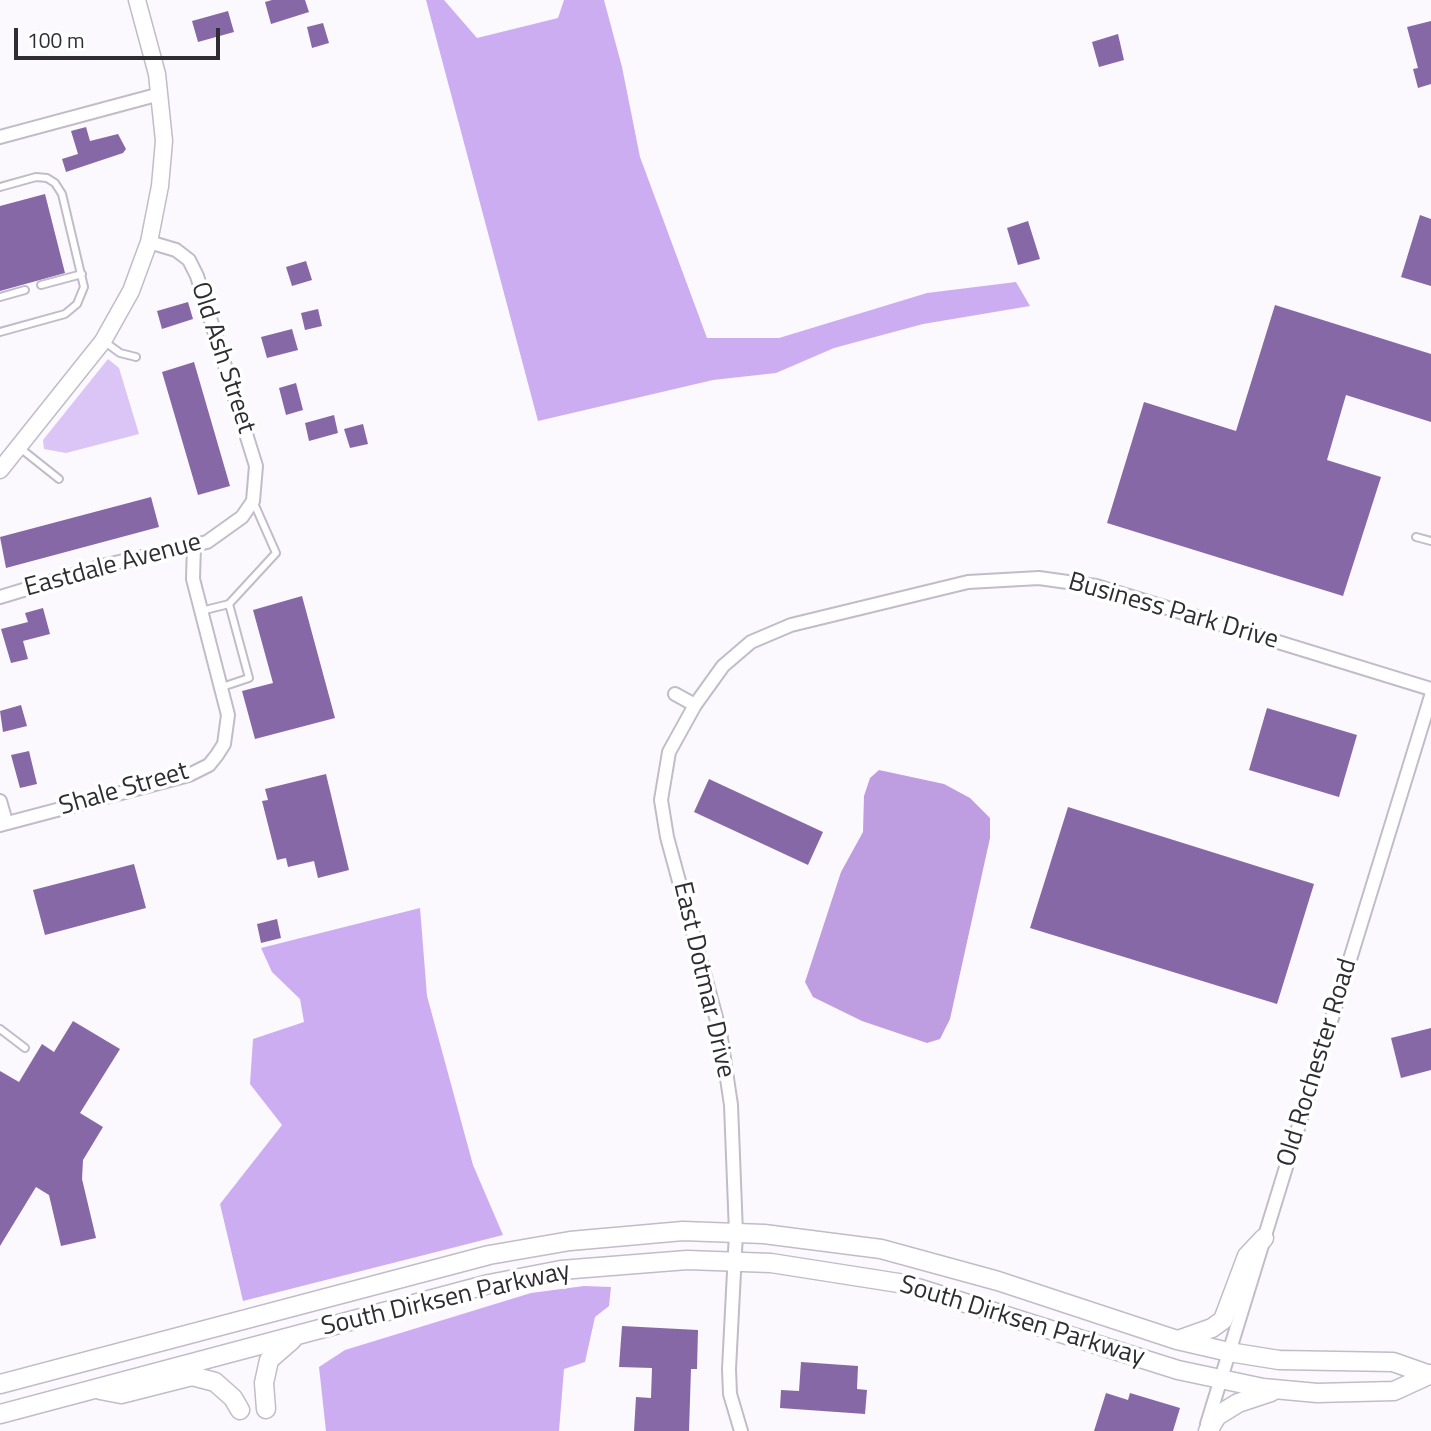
<!DOCTYPE html>
<html>
<head>
<meta charset="utf-8">
<style>
	body { margin:0 }
	#map { position:relative; width:1431px; height:1431px; overflow:hidden; background:#fbf9fd; font-family:"Titillium Web",sans-serif }
	canvas { display:block }
	.scale { position:absolute; left:14px; top:28px; width:206px; height:32px; box-sizing:border-box; border:4px solid #2f2c32; border-top:0; padding-left:9px; font-size:21px; line-height:24px; white-space:nowrap; color:#2f2c32; -webkit-text-stroke:5px #fff; paint-order:stroke }
</style>
</head>
<body>
<div id="map">
<canvas width="1431" height="1431"></canvas>
<div class="scale">100 m</div>
</div>
<script>
const g = document.querySelector('canvas').getContext('2d');
g.lineJoin = 'round';
function fillPath(path, color) { g.fillStyle = color; g.fill(path, 'evenodd'); }
const toPath = rows => new Path2D(rows.map(r => 'M' + r).join(''));
function strokePath(path, color, width, dash) { g.strokeStyle = color; g.lineWidth = width; g.lineCap = dash ? 'butt' : 'round'; g.setLineDash(dash || []); g.stroke(path); }
function label(font, color, halo, rows, align = 'center') {
  g.font = font + ' "Titillium Web",sans-serif'; g.lineWidth = 7; g.setLineDash([]); g.textBaseline = 'middle'; g.strokeStyle = halo; g.fillStyle = color; for (const [text, x, y, turn = 0] of rows) {
    g.save(); g.translate(x, y); g.rotate((+turn || 0) * Math.PI / 180); g.textAlign = isNaN(turn) ? turn : align; if (halo) g.strokeText(text, 0, 0); g.fillText(text, 0, 0); g.restore();
  }
}
fillPath(toPath([
	[108,359,119,368,139,434,66,453,44,449,43,440]
]), '#dbc4f6');
fillPath(toPath([
	[426,0,444,0,477,38,558,18,564,0,604,0,622,67,640,157,707,338,779,338,927,293,1016,282,1030,306,923,324,834,348,776,373,713,380,538,421],
	[420,908,427,996,473,1165,503,1235,243,1301,220,1204,282,1125,250,1084,253,1039,304,1022,300,999,272,972,261,948],
	[584,1286,611,1287,609,1306,595,1317,585,1362,564,1369,559,1431,326,1431,319,1367,345,1350,531,1293]
]), '#cdadf1');
fillPath(toPath([
	[879,770,944,784,970,798,990,818,990,838,950,1019,940,1039,927,1043,862,1021,813,997,805,982,841,872,863,832,864,796,870,778]
]), '#be9ee1');
fillPath(toPath([
	[272,0,305,0,309,12,271,24,265,2],
	[228,11,234,32,198,42,192,21],
	[1431,21,1431,84,1418,88,1413,69,1418,68,1407,27],
	[323,23,329,43,312,48,307,27],
	[1118,34,1124,60,1099,67,1092,42],
	[86,127,90,141,118,134,126,149,123,153,66,172,62,159,78,154,71,131],
	[45,194,65,273,0,291,0,206],
	[1420,215,1431,219,1431,286,1401,277],
	[1028,221,1040,259,1018,265,1007,228],
	[306,261,312,280,292,286,286,267],
	[188,302,193,319,162,329,157,311],
	[1275,305,1431,354,1431,422,1346,395,1327,460,1381,477,1343,596,1107,523,1144,402,1236,431],
	[318,309,322,326,305,330,301,313],
	[292,329,298,350,267,358,261,337],
	[194,362,230,486,198,495,162,372],
	[296,383,303,410,286,415,279,388],
	[334,415,338,433,309,441,305,423],
	[363,424,368,444,350,448,344,429],
	[151,497,159,527,6,568,0,537],
	[302,596,335,718,255,739,242,691,273,683,253,610],
	[43,608,50,634,23,641,28,659,11,663,1,629,28,622,25,613],
	[21,705,27,726,3,732,0,711],
	[1267,708,1357,735,1339,797,1249,770],
	[29,751,37,784,20,788,11,755],
	[326,774,349,870,318,878,314,861,288,867,286,858,277,860,262,801,268,800,265,789],
	[709,779,823,832,808,865,694,812],
	[1068,807,1314,884,1277,1004,1030,928],
	[134,864,146,908,45,935,33,890],
	[277,919,281,938,261,943,257,924],
	[73,1021,120,1049,80,1113,103,1127,83,1160,82,1179,96,1238,61,1246,49,1195,36,1187,0,1246,0,1071,19,1082,42,1044,54,1052],
	[1431,1028,1431,1070,1401,1078,1391,1038],
	[622,1326,698,1330,697,1369,691,1369,689,1431,634,1431,636,1397,651,1398,652,1368,619,1367],
	[801,1362,858,1366,857,1389,867,1390,865,1414,780,1408,781,1390,799,1391],
	[1106,1393,1128,1400,1130,1393,1180,1408,1173,1431,1094,1431]
]), '#8768a7');
const service = toPath([
	[0,187,36,177,47,178,55,183,62,194,84,287,77,304,65,314,0,332],
	[41,285,82,274],
	[0,297,25,290],
	[105,342,120,353,136,357],
	[20,448,59,479],
	[1416,537,1431,541],
	[229,604,276,553,253,501],
	[201,611,229,604,249,678,222,687],
	[0,1029,25,1048]
]);
const minor = toPath([
	[0,137,160,94],
	[0,597,106,565,207,542,242,517,253,501,256,466,197,276,189,260,176,250,149,242],
	[675,694,695,705],
	[0,801,6,822],
	[0,825,189,775,209,765,217,755,224,744,228,715,193,579,194,545],
	[1207,1424,1431,696],
	[741,1431,730,1394,729,1369,736,1233,731,1105,720,1032,667,837,661,800,669,752,695,705,723,666,751,642,791,625,968,582,1039,578,1096,586,1431,689]
]);
const tertiary = toPath([
	[0,470,103,341,131,291,149,242,160,186,164,141,157,74,137,0]
]);
const secondary = toPath([
	[1181,1339,1212,1328,1223,1320,1247,1256,1264,1238],
	[0,1384,489,1255,570,1241,683,1231,764,1234,881,1249,998,1281,1177,1340,1229,1352,1279,1360,1393,1362,1427,1374],
	[100,1390,121,1394,192,1376,215,1382,233,1398,240,1410],
	[266,1409,264,1383,269,1360,292,1340],
	[0,1414,489,1284,561,1270,687,1260,771,1263,905,1284,1178,1370,1263,1388,1317,1393,1394,1391,1431,1374],
	[1208,1431,1217,1416,1238,1403,1271,1392]
]);
strokePath(service, '#c2bbca', 10);
strokePath(minor, '#c2bbca', 16);
strokePath(tertiary, '#c2bbca', 19);
strokePath(secondary, '#c2bbca', 21);
strokePath(service, '#fff', 6);
strokePath(minor, '#fff', 12);
strokePath(tertiary, '#fff', 16);
strokePath(secondary, '#fff', 18);
label('26px', '#2f2c32', '#fff', [
	["Old Ash Street",222,358,72],
	["Eastdale Avenue",113,566,-15],
	["Business Park Drive",1173,612,16],
	["Shale Street",124,790,-16],
	["East Dotmar Drive",703,980,77],
	["Old Rochester Road",1318,1063,-73],
	["South Dirksen Parkway",446,1300,-13],
	["South Dirksen Parkway",1022,1322,17]
]);
</script>
</body>
</html>
